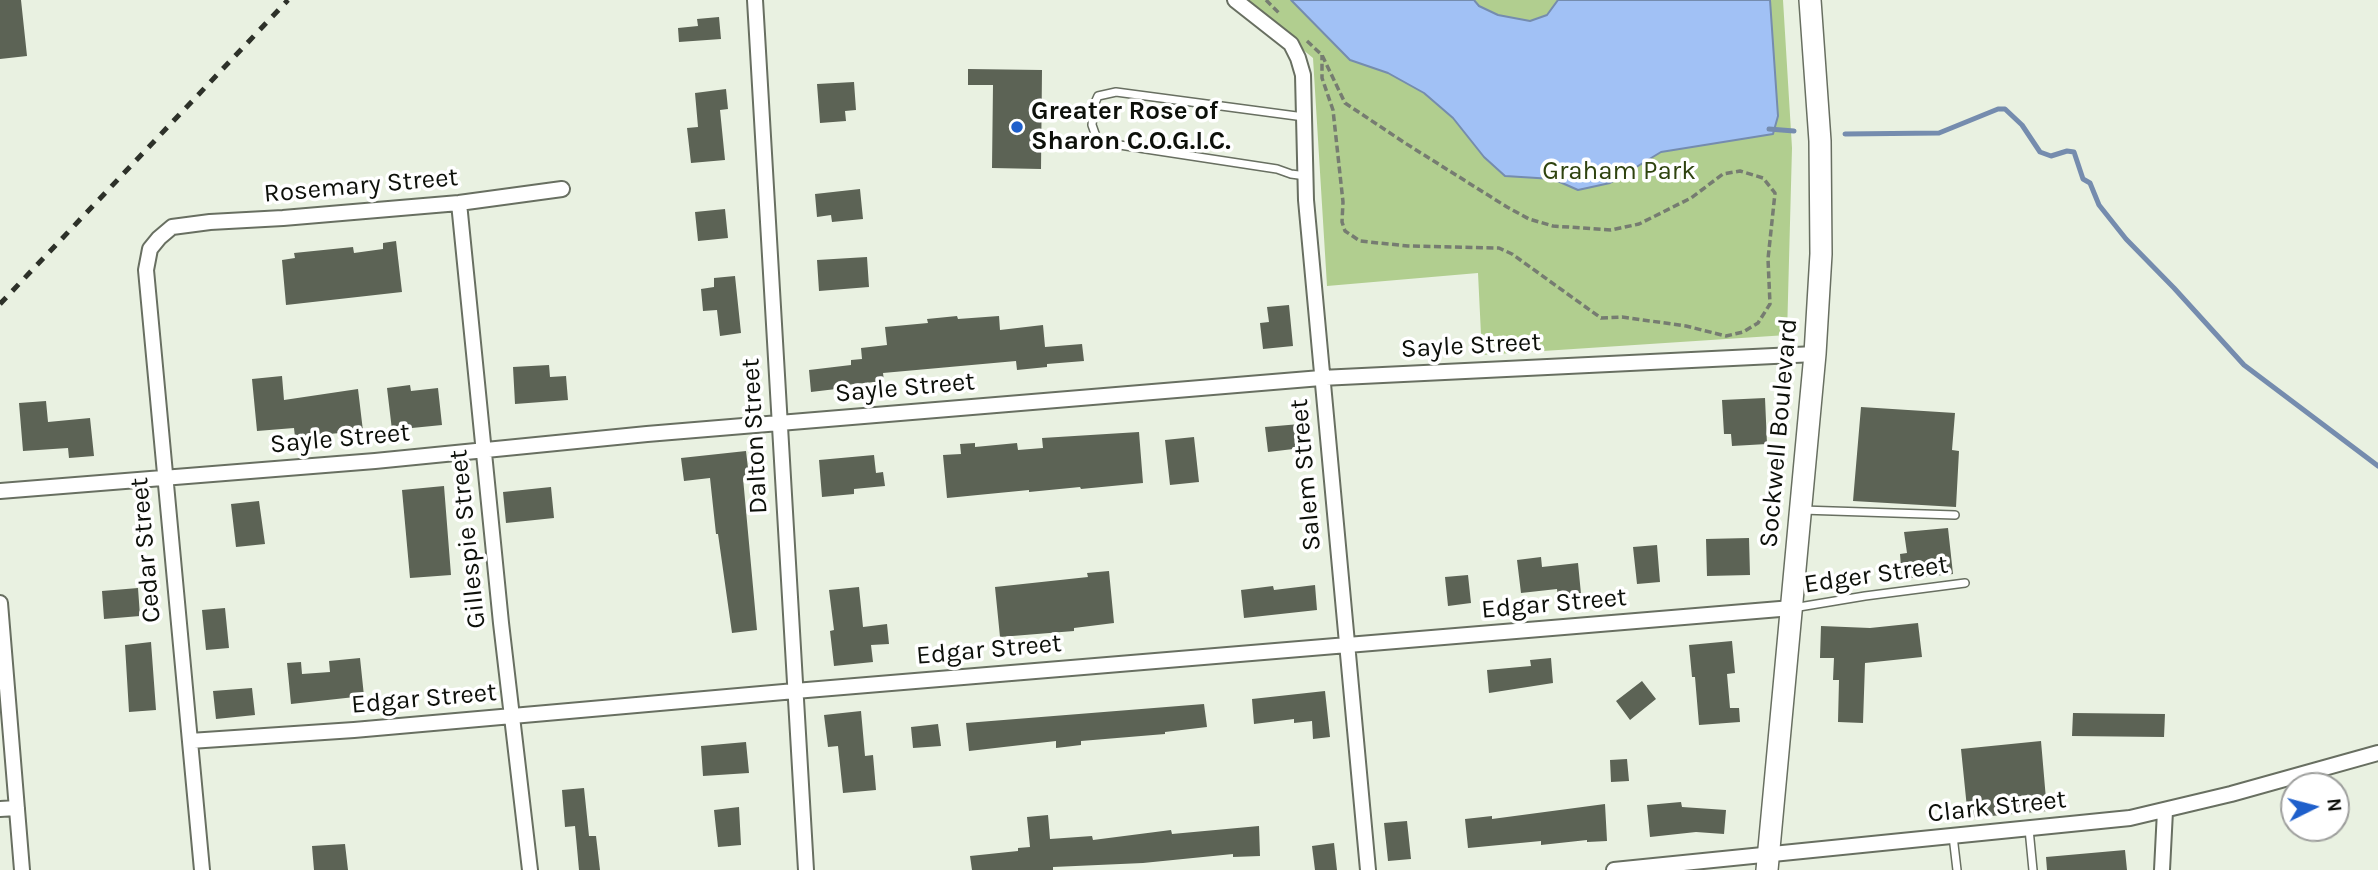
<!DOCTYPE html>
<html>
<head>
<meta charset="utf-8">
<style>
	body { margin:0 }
	#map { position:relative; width:2378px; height:870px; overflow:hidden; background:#e9f1e1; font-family:Karla,sans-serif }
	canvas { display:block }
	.north { position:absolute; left:2280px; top:772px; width:70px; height:70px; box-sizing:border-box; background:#fff; border:2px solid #9e9f9d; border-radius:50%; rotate:84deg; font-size:19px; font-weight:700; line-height:28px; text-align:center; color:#0d100a }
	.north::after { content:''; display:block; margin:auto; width:24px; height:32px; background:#1e5fcb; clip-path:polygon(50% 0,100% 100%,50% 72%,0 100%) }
</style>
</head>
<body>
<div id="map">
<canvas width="2378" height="870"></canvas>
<div class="north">N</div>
</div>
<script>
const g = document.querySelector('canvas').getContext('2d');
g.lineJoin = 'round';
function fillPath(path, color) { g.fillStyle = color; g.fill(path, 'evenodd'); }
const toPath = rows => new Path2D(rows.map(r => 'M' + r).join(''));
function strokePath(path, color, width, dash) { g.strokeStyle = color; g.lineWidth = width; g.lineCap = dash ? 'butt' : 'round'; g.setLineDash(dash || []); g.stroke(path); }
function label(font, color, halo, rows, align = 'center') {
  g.font = font + ' Karla,sans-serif'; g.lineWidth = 7; g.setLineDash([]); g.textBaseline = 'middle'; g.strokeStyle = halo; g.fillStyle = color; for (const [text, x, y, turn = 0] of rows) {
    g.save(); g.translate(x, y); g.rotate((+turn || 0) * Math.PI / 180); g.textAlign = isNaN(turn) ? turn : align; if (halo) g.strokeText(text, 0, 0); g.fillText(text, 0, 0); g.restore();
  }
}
fillPath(toPath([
	[1243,0,1783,0,1792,148,1787,335,1482,355,1478,273,1327,286,1313,58]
]), '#b1ce8f');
const water = toPath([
	[1291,0,1474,0,1479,6,1498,15,1530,21,1547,15,1558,0,1770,0,1778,116,1773,134,1661,152,1610,183,1578,190,1553,179,1505,176,1484,157,1453,118,1424,93,1388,73,1350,60,1291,0]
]);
fillPath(water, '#a1c1f5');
strokePath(water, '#758cae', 2);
strokePath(toPath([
	[1769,129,1794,131],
	[1845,134,1939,133,1998,109,2005,109,2022,125,2040,152,2051,156,2067,151,2074,152,2083,179,2090,183,2099,205,2126,239,2174,288,2244,365,2378,466]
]), '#758cae', 5);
fillPath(toPath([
	[0,0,21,0,27,56,0,59],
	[719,17,721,39,679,42,678,28,698,26,697,19],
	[968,69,1042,70,1041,169,992,168,993,85,968,85],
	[854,82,856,110,845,111,846,121,820,123,817,84],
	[726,89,728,109,720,110,725,160,691,163,687,128,698,127,695,93],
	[860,189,863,219,832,222,831,215,817,217,815,194],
	[725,209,728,238,698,241,695,212],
	[396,241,402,292,286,305,282,260,295,258,294,253,353,247,354,253,383,249,383,243],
	[867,257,869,287,819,291,817,260],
	[735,276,741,333,720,336,717,310,703,311,701,289,714,287,714,278],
	[1289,305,1293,346,1263,349,1260,323,1269,322,1267,307],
	[957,316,958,319,999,316,1000,330,1043,325,1045,347,1082,344,1084,361,1047,364,1047,367,1017,370,1016,361,883,373,884,381,836,386,836,389,811,392,809,370,851,365,851,360,862,359,861,348,887,345,885,327,928,323,927,319],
	[549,365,550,377,566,376,568,400,515,404,513,367],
	[282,376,284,400,358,389,363,431,295,437,294,428,257,431,252,379],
	[410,385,411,391,438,388,442,425,392,430,387,388],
	[1765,398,1767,444,1732,446,1731,434,1724,434,1722,400],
	[46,401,48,422,90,418,94,456,69,458,68,448,23,451,19,403],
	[1861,407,1955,413,1952,450,1959,451,1956,507,1853,501],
	[1300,424,1302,448,1268,452,1265,427],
	[1139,432,1143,483,1081,489,1080,487,1029,492,1029,490,947,498,943,455,961,454,960,444,975,443,975,447,1017,443,1018,450,1043,448,1042,438],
	[1194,437,1199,482,1170,485,1165,440],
	[746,451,749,477,743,478,757,630,732,633,718,534,716,534,710,478,684,481,681,458],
	[874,455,876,473,883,472,885,486,854,489,854,494,822,497,819,460],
	[444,486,451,575,410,578,402,490],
	[551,487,554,518,506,523,503,492],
	[259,501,265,544,236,547,231,504],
	[1948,528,1953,574,1902,579,1900,554,1907,553,1904,532],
	[1749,538,1750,575,1707,576,1706,539],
	[1657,545,1660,582,1637,584,1633,547],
	[1541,557,1542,567,1578,563,1581,594,1558,597,1557,589,1521,593,1517,560],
	[1109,571,1114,623,1074,628,1074,631,1000,637,995,587,1088,577,1087,573],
	[1468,575,1471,603,1448,606,1445,577],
	[1315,585,1317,610,1244,618,1241,590,1273,586,1274,590],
	[859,587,863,627,887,624,889,644,871,645,873,662,834,666,830,631,834,630,829,590],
	[138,588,140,616,104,619,102,591],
	[225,608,229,648,206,650,202,610],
	[1918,623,1922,657,1865,663,1863,723,1838,722,1839,680,1833,680,1834,658,1820,658,1821,626,1870,628],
	[1732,641,1735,673,1727,674,1730,708,1739,708,1740,722,1699,725,1695,677,1692,677,1689,645],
	[151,642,156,710,129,712,125,645],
	[360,658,364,696,291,704,287,663,301,662,302,674,330,672,329,661],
	[1551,658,1553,683,1489,693,1487,670,1531,666,1530,660],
	[1642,681,1656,699,1630,720,1616,701],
	[252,688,255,715,216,719,213,691],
	[1325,691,1330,737,1313,739,1312,721,1294,723,1294,719,1254,724,1252,699],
	[1204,704,1207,727,1165,732,1165,734,1081,741,1081,745,1056,748,1056,741,969,751,966,723],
	[861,711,865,756,873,755,876,790,843,793,838,746,828,747,824,715],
	[2073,713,2165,714,2164,737,2072,736],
	[938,724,941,746,913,748,911,727],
	[2041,741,2047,811,1968,818,1961,749],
	[746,742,749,773,703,776,701,746],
	[1627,759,1629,781,1611,782,1610,760],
	[584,788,589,836,596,836,600,870,579,870,575,826,565,827,562,790],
	[1681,802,1682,807,1726,810,1724,834,1696,832,1650,837,1647,805],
	[1605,804,1607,841,1587,842,1587,840,1541,845,1541,841,1468,848,1465,819,1492,816,1492,819],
	[739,807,741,845,718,847,714,810],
	[1048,815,1050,839,1092,836,1093,840,1171,830,1172,834,1259,826,1260,856,1233,857,1233,854,1143,863,1053,867,1053,870,972,870,970,856,1018,851,1018,848,1030,847,1027,817],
	[1407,821,1411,859,1388,861,1384,823],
	[1334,843,1337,870,1315,870,1312,846],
	[345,844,348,870,314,870,312,846],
	[2125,850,2127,870,2047,870,2046,857]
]), '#5c6355');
const service = toPath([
	[1304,117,1116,92,1098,96,1094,105,1092,125,1097,139,1113,144,1277,169,1291,174,1306,176],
	[1802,510,1955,515],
	[1793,608,1865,596,1965,583],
	[2029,829,2033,870],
	[1953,836,1957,870]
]);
const minor = toPath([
	[755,0,806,870],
	[1235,0,1291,44,1298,58,1303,75,1306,200,1368,870],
	[459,203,501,623,530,870],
	[0,491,375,461,647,434,1321,378,1815,354],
	[0,603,22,870],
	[190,741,354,730,795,691,1792,608],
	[0,809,17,808],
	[202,870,146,270,150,249,159,238,172,227,210,222,283,218,459,203,562,189],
	[1614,870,2130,818,2231,794,2378,753],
	[2162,870,2165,811]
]);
const primary = toPath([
	[1767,870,1815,354,1821,254,1820,141,1810,0]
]);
strokePath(service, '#686f61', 10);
strokePath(minor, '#686f61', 18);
strokePath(primary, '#686f61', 24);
strokePath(toPath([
	[1266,0,1279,13],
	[1307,41,1322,55,1345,103,1405,143,1507,207,1529,219,1553,226,1611,230,1639,224,1691,198,1723,174,1740,171,1763,178,1775,193,1768,259,1770,304,1758,323,1743,332,1726,336,1686,326,1622,317,1601,318,1512,254,1499,248,1408,246,1360,241,1345,231,1342,222,1343,202,1333,110,1322,78,1322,55]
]), '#767c71', 3.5, [7, 3.5]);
strokePath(service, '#fff', 7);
strokePath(minor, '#fff', 14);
strokePath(primary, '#fff', 21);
strokePath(toPath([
	[0,304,288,0]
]), '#2d3129', 5, [9, 9]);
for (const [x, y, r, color] of [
	[1017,127,7,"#1e5fcb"]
]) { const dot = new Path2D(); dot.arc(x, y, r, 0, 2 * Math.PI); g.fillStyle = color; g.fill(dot); strokePath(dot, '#fff', 2.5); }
label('bold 26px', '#0d100a', '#fff', [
	["Greater Rose of",1031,112],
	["Sharon C.O.G.I.C.",1031,142]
], 'left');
label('26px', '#2f430f', '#fff', [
	["Graham Park",1619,172]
]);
label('26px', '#0d100a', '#fff', [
	["Rosemary Street",361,186,-5],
	["Sayle Street",1471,346,-3],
	["Sayle Street",905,388,-5],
	["Sockwell Boulevard",1779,433,-85],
	["Dalton Street",755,436,-93],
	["Sayle Street",340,439,-5],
	["Salem Street",1306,475,-95],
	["Gillespie Street",468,539,-96],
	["Cedar Street",146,550,-95],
	["Edger Street",1876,575,-8],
	["Edgar Street",1554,604,-5],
	["Edgar Street",989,650,-5],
	["Edgar Street",424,699,-5],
	["Clark Street",1997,807,-6]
]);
</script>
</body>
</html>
